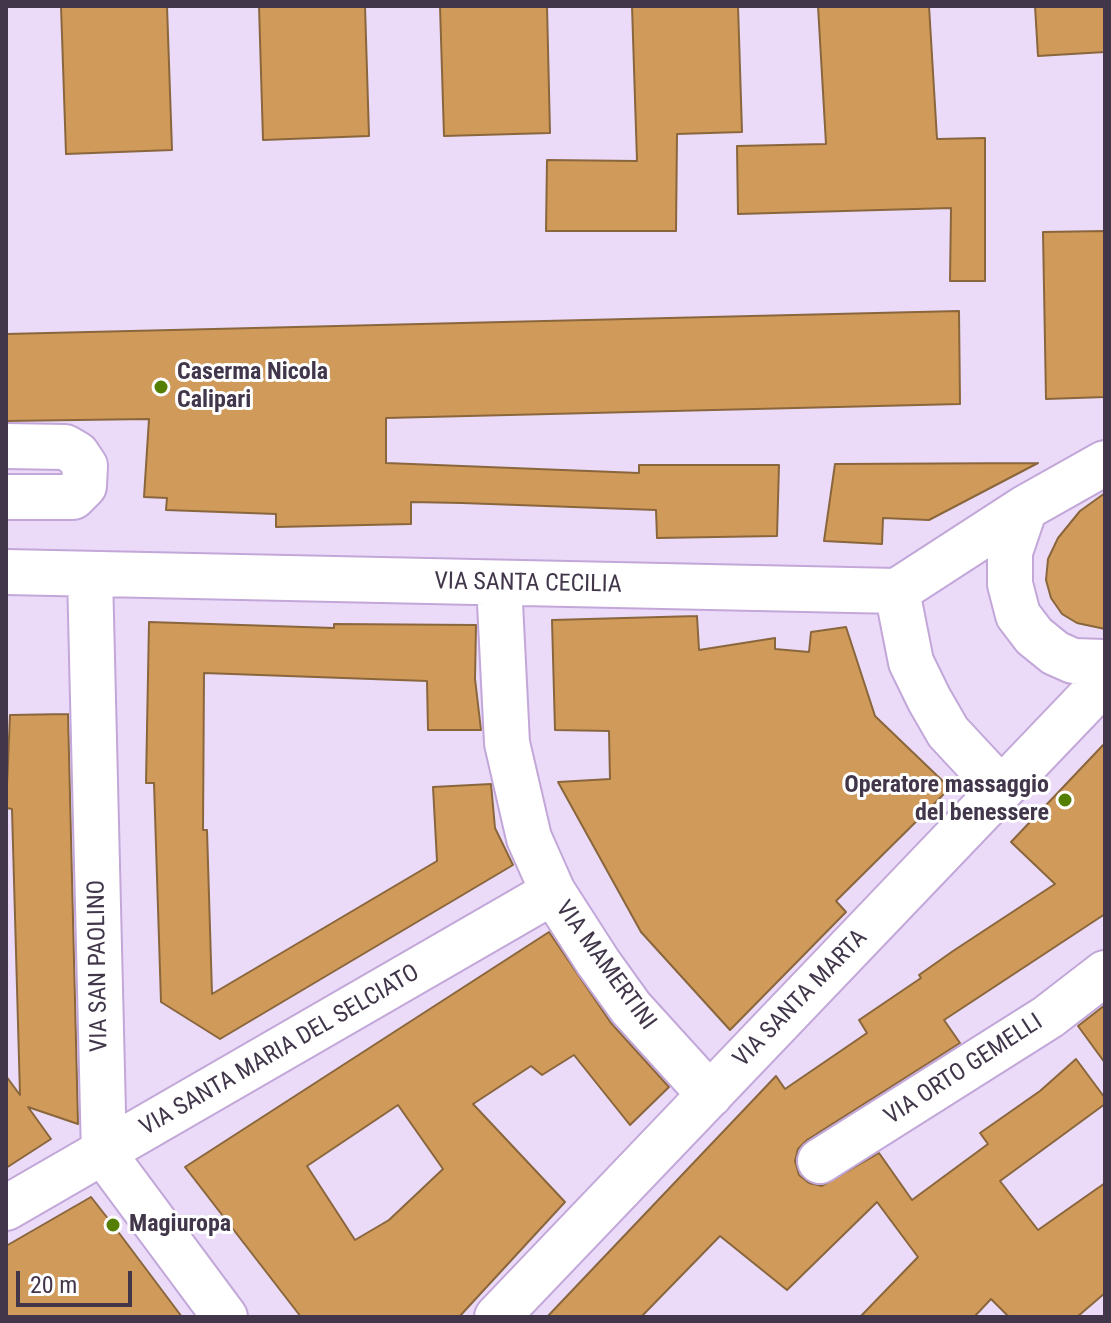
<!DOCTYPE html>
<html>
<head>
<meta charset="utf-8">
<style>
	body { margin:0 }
	#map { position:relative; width:1111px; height:1323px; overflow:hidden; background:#ebdbf9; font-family:"Roboto Condensed",sans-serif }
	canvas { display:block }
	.frame { position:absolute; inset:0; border:8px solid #41364a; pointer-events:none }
	.scale { position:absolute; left:16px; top:1271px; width:116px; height:36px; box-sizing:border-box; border:4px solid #41364a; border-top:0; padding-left:10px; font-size:24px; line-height:28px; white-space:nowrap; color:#41364a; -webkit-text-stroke:6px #fff; paint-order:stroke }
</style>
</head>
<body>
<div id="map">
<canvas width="1111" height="1323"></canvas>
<div class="frame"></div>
<div class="scale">20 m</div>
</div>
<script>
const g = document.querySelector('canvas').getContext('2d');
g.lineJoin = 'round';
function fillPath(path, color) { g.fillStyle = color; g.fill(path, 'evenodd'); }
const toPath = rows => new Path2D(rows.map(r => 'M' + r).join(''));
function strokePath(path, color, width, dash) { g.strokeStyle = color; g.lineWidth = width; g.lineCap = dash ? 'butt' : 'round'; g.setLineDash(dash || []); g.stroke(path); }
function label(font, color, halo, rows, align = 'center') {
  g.font = font + ' "Roboto Condensed",sans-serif'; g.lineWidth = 6; g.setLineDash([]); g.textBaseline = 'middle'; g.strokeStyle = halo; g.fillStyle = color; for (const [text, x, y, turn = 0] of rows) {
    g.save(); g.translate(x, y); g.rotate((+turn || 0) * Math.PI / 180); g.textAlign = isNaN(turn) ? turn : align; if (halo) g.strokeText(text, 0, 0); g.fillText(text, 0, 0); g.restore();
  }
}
const building = toPath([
	[61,6,167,6,172,150,66,154,61,6],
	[259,6,365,6,369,136,263,140,259,6],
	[440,6,547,6,550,133,444,136,440,6],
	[632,6,738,6,742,132,677,134,676,231,546,231,547,160,637,161,632,6],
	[818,6,929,6,937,139,985,138,985,281,950,281,951,208,738,214,737,146,826,144,818,6],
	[1035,6,1105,6,1105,52,1038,56,1035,6],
	[1105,231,1105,397,1046,399,1043,232,1105,231],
	[959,311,960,404,386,418,386,463,639,473,639,465,779,465,777,536,657,538,656,510,462,503,411,502,411,524,276,527,276,514,166,510,167,498,144,497,149,419,6,421,6,334,959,311],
	[1038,463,929,520,883,518,882,544,824,541,835,464,1038,463],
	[1105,493,1105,629,1077,623,1062,614,1051,598,1046,580,1048,559,1058,538,1080,511,1105,493],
	[697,616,699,650,775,638,775,649,809,652,811,632,846,627,875,716,950,788,836,901,846,912,730,1030,641,932,558,782,610,779,609,731,555,730,552,620,697,616],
	[149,622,334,628,334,624,476,625,475,679,481,730,428,730,427,681,204,673,203,830,207,830,212,994,437,861,433,787,491,784,495,828,513,865,220,1039,161,1002,154,783,146,783,149,622],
	[68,714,78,1124,28,1107,51,1139,6,1168,6,1076,20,1095,12,809,6,808,10,715,68,714],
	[1105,743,1105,914,944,1020,960,1043,807,1140,798,1149,795,1161,799,1175,809,1183,822,1186,879,1153,912,1200,988,1144,980,1133,1040,1091,1076,1059,1105,1098,1105,1104,1000,1181,1038,1230,1105,1183,1105,1293,1077,1317,1009,1317,991,1299,974,1317,860,1317,918,1257,877,1202,787,1290,720,1236,641,1317,547,1317,776,1076,785,1089,867,1033,859,1020,921,978,919,975,953,951,1055,884,1011,842,1105,743],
	[549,932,611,1023,669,1087,630,1125,574,1055,542,1075,531,1066,473,1104,565,1202,459,1317,301,1317,185,1167,549,932],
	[398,1105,443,1169,389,1220,355,1240,307,1166,398,1105],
	[1105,1005,1105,1063,1078,1026,1105,1005],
	[91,1197,113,1225,182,1317,6,1317,6,1246,91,1197]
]);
fillPath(building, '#d09a5a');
strokePath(building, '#8a663c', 2);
const minor = toPath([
	[6,446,65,447,77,454,85,466,84,486,73,497,6,497],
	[1025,508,1010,552,1010,584,1018,615,1034,636,1055,653,1073,661,1105,662],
	[6,572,897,591,1025,508,1105,463],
	[90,575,104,1154,225,1317],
	[499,583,507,743,529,838,553,892,598,962,631,1008,710,1095],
	[897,591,911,662,929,699,948,732,1001,789],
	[820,1161,1048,1017,1105,973],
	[6,1208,553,892],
	[497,1317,1105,681]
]);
strokePath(minor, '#c2a7d8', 48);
strokePath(minor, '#fff', 44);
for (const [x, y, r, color] of [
	[161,387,8,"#557f03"],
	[1065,800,8,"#557f03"],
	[113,1225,8,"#557f03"]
]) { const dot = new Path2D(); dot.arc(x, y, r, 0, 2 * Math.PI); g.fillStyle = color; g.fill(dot); strokePath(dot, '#fff', 3); }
label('bold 24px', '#41364a', '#fff', [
	["Caserma Nicola",177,373],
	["Calipari",177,401],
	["Operatore massaggio",1049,786,"right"],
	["del benessere",1049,814,"right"],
	["Magiuropa",129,1225]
], 'left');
label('24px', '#41364a', '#fff', [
	["VIA SANTA CECILIA",528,584,1],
	["VIA SAN PAOLINO",99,966,-91],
	["VIA MAMERTINI",605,966,54],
	["VIA SANTA MARTA",801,999,-46],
	["VIA SANTA MARIA DEL SELCIATO",280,1051,-30],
	["VIA ORTO GEMELLI",964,1070,-33]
]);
</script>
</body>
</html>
